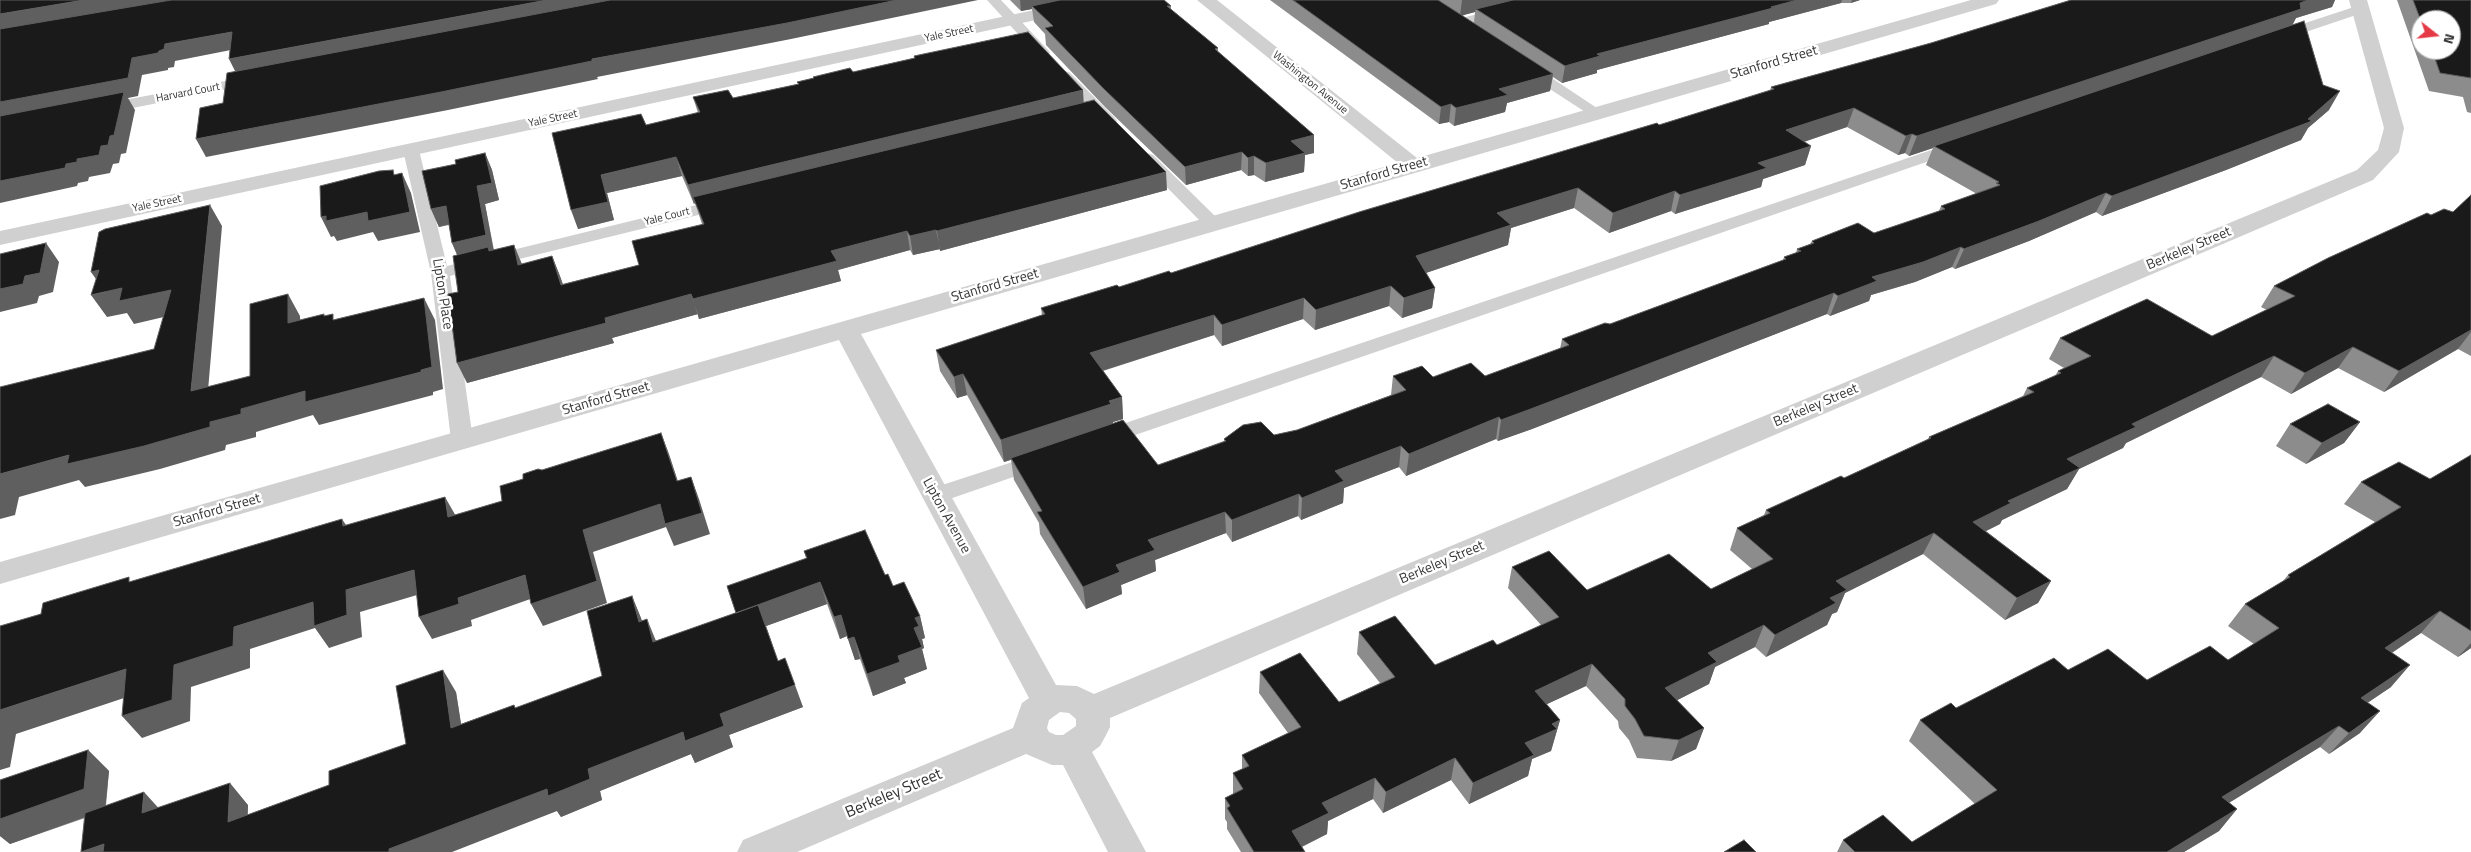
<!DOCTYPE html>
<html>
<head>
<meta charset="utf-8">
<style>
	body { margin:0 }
	#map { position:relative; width:2471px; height:852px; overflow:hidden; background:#fff; font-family:"Titillium Web",sans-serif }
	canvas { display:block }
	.north { position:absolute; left:2411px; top:10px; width:50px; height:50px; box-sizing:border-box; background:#fff; border:1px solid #adadad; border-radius:50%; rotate:106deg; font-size:14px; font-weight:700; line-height:20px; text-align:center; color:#333 }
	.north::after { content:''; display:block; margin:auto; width:18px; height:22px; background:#e63946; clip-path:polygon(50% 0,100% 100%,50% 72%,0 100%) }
</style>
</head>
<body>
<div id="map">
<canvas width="2471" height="852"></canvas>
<div class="north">N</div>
</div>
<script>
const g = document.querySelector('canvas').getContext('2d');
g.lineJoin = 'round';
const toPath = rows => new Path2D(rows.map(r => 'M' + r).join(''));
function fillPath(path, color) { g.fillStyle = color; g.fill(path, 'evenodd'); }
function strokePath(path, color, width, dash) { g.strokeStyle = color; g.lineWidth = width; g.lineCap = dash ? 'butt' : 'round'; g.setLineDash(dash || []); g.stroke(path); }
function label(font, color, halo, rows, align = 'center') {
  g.font = font + ' "Titillium Web",sans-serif'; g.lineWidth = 5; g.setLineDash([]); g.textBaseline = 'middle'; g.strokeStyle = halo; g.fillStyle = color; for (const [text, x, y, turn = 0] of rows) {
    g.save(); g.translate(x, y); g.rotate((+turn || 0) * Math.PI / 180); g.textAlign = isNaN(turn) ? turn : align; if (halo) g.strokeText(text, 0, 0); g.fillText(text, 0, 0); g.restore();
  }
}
fillPath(toPath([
	[987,0,1001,0,1048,50,1050,53,1048,56,1038,56,987,0],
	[1536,0,1560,0,1558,3,1458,27,1451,23,1453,20,1536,0],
	[2360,5,2367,9,2365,12,2285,39,2275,39,2273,36,2275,33,2360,5],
	[1527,64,1532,65,1606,114,1598,119,1593,117,1522,71,1520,68,1522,65,1527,64],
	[1064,71,1069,72,1115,118,1117,121,1115,124,1103,124,1059,78,1057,75,1064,71],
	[252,76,259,80,257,83,103,114,95,109,103,104,252,76],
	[1958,141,1964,143,1966,146,1964,149,1112,443,1104,445,1096,443,1093,438,1096,433,1958,141],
	[411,145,419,150,447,266,725,198,731,199,734,203,731,207,450,276,473,440,470,445,462,447,454,445,451,440,431,273,403,150,411,145],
	[1147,153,1153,155,1218,219,1221,223,1218,227,1206,227,1141,161,1139,158,1141,155,1147,153],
	[1040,453,1048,455,1051,460,1048,465,935,504,927,502,924,496,927,490,1040,453]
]), '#d0d0d0');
fillPath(toPath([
	[1081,0,1114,0,1111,4,1105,5,0,245,0,231,1081,0],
	[1197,0,1217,0,1417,158,1971,0,1999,0,1996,4,861,334,1056,685,1077,686,1094,694,2357,170,2378,150,2384,128,2349,0,2367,0,2404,128,2399,152,2373,180,1110,718,1110,727,1105,737,1100,746,1092,752,1146,852,1108,852,1063,765,1052,765,1026,754,797,852,737,852,743,840,1013,728,1022,703,1029,698,839,340,0,584,0,562,1398,163,1197,0],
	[1060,712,1069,713,1076,719,1076,726,1063,735,1056,735,1049,732,1047,728,1049,720,1060,712]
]), '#d0d0d0');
fillPath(toPath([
	[1010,0,1164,0,1171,6,1171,10,1218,48,1218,52,1314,135,1314,153,1305,155,1304,172,1265,182,1254,175,1248,176,1241,170,1186,185,1105,107,1046,45,1045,34,1034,22,1032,9,1021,11],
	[1270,0,1860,0,1851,3,1841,3,1769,22,1769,24,1597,70,1597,73,1562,83,1553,77,1550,91,1507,103,1505,112,1454,126,1449,122,1439,124],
	[1475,12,1474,23,1462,16,1467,14],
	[2071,0,2335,0,2332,7,2296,18,2292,25,2329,110,2308,128,2301,140,2226,170,2102,216,2096,212,2029,241,1955,269,1952,267,1915,282,1871,295,1869,301,1830,316,1827,314,1532,429,1498,441,1496,439,1406,476,1399,467,1344,488,1343,503,1301,520,1298,516,1232,542,1226,533,1155,560,1156,571,1121,585,1122,594,1086,609,1040,534,1039,523,1014,480,1011,460,1004,462,967,395,957,398,940,371,936,350,1042,315,1041,308,1171,273,1770,91,1771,87,1931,43],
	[1847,127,1898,155,1905,153,1909,156,1933,148,1926,165,1977,194,1941,206,1939,211,1874,233,1812,241,1810,244,1797,249,1796,253,1784,257,1783,260,1610,324,1562,339,1560,349,1485,376,1433,377,1393,376,1391,395,1297,430,1274,435,1224,439,1224,441,1158,465,1113,424,1113,422,1123,419,1122,397,1103,371,1214,335,1222,346,1303,319,1315,330,1389,306,1402,318,1432,308,1435,288,1426,273,1508,245,1511,228,1574,208,1609,233,1671,211,1675,214,1761,187,1763,179,1805,165,1811,146,1804,142],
	[2397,0,2471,0,2471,113,2467,112,2463,97,2429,91],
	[2421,20,2451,50,2421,50],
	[914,56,1084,103,1167,190,940,251,940,249,913,255,910,250,838,270,841,281,699,319,698,314,612,338,614,343,467,383,458,292,457,255,452,243,449,225,439,227,431,209,456,164,485,153,492,170,499,200,485,204,494,250,514,245,522,264,552,256,563,284,639,265,702,224,695,203,694,204,682,176,607,193,614,220,578,229,646,125,698,113,693,97,733,98,798,84,797,82,813,78,813,77,853,72,914,58],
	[2471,195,2471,356,2458,349,2384,392,2338,368,2291,394,2261,377,2126,443,2123,448,2079,469,2067,489,2002,520,2000,524,1986,531,2051,581,2038,603,2005,620,1923,554,1845,593,1837,612,1832,614,1827,625,1766,657,1755,647,1715,667,1709,684,1677,700,1704,728,1696,749,1671,761,1637,758,1629,740,1619,728,1618,721,1586,686,1547,704,1560,720,1551,751,1532,759,1528,776,1469,804,1451,780,1383,813,1373,799,1328,821,1327,834,1302,847,1305,852,1241,852,1227,829,1227,822,1225,819,1225,798,1233,794,1233,773,1242,769,1242,755,1288,733,1259,693,1260,672,1339,702,1380,683,1357,654,1359,632,1435,665,1497,645,1541,625,1508,588,1512,567,1587,590,1711,589,1752,569,1730,550,1737,528,1764,515,1766,510,1844,478,1928,439,1929,437,2023,396,2027,388,2055,376,2058,371,2064,368,2049,359,2060,338,2212,336,2267,310,2261,307,2274,286,2431,215,2453,212],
	[2360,422,2344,443,2306,464,2276,446,2290,424],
	[2471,455,2471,648,2458,657,2421,633,2392,653,2391,687,2367,703,2360,733,2329,754,2320,747,2229,803,2237,809,2219,831,2184,852,1837,852,1843,840,1912,842,1975,804,1909,741,1920,720,2068,670,2147,680,2228,660,2254,644,2228,626,2245,604,2283,581,2288,575,2375,522,2344,504,2361,482,2430,479],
	[804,551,885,575,893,586,920,616,925,638,922,639,924,648,922,649,927,669,904,678,906,683,873,696,860,659,855,660,847,636,840,639,827,604,766,626,778,661,803,707,729,735,733,747,695,763,691,754,600,791,602,800,561,817,557,811,85,818,10,844,0,836,0,780,88,750,109,771,106,806,159,807,248,805,247,815,329,785,406,744,456,692,461,724,514,705,516,708,602,676,632,596,642,621,656,641,736,613,806,558]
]), '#8c8c8c');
fillPath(toPath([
	[84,0,192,0,0,32,0,14],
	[547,0,639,0,238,77,229,59],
	[897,0,978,0,791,39,597,77,598,79,448,110,206,157,196,139,592,59],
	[1020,0,1072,0,1032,6,1032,9,1021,11],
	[1462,0,1528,0,1476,9,1475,12,1460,16],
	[1797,0,1842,0,1841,3,1769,22,1769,24,1597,70,1597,73,1562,83,1565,66,1597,54],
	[1852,0,1860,0,1851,3],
	[2308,0,2335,0,2332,7,2296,18,2292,26,1934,146,1933,148,1909,156,1917,136],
	[232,32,241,48,175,61,174,67,168,68,168,70,142,75,138,96,128,98,135,110,126,153,121,154,119,163,113,164,110,173,89,177,88,181,78,183,77,186,0,203,0,102,132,58,159,51,165,44],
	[1553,74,1550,91,1507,103,1505,112,1454,126,1456,108,1499,89],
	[1083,90,1084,108,693,197,695,203,694,204,688,185],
	[2340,91,2329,110,2308,128,2301,140,2226,170,2102,216,2112,196],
	[1451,104,1449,122,1439,124,1441,107],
	[1854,108,1847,127,1780,150,1786,130],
	[1912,134,1905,153,1898,155,1906,136],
	[1314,135,1314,153,1305,155,1304,172,1265,182,1266,163,1291,141],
	[1811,146,1805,165,1763,179,1761,187,1675,214,1680,195,1758,163],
	[1242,152,1241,170,1186,185,1185,167],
	[485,153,492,170,499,200,485,204,494,253,460,261,452,243,477,186],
	[1254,156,1254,175,1248,176,1248,158],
	[676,157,682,176,607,193,614,220,578,229,571,210,601,175],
	[1166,172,1167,190,940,251,937,231],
	[402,173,411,193,420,232,378,241,373,232,337,241,334,236,331,237,321,217,326,216],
	[1578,188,1574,208,1511,228,1508,245,1414,277,1416,256,1497,213],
	[1675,191,1671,211,1609,233,1613,213],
	[2106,193,2096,212,2029,241,1955,269,1964,249],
	[210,205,222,226,206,414,191,391],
	[446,206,454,223,439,227,431,209],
	[936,230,940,249,913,255,910,236],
	[907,231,910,250,838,270,841,281,699,319,693,299,831,251],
	[46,243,59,262,53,292,39,296,37,303,0,312,0,289,25,276],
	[514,245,522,265,518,265],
	[1961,247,1952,267,1915,282,1871,295,1869,301,1830,316,1838,296,1872,277],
	[552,256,560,276,569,304,561,285],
	[99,270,122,288,171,290,185,312,134,324,127,313,107,317,91,295,105,292,91,272],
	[1391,286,1389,306,1315,330,1316,310],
	[1435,288,1432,308,1402,318,1404,298],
	[1834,293,1827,314,1532,429,1498,441,1501,420],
	[288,294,300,316,301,345,288,323],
	[691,294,698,314,612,338,614,343,467,383,457,363,605,318],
	[424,298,435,320,443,389,433,392,433,395,319,425,313,415,256,432,256,437,226,445,225,450,160,469,85,487,79,480,19,497,15,515,0,519,0,474,69,455,210,422,241,409],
	[1304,298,1303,319,1222,346,1222,325],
	[1214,315,1214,335,1092,374,1090,353],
	[2471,330,2471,332,2458,349,2384,392,2399,371],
	[2353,347,2338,368,2291,394,2305,373],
	[2274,356,2261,377,2126,443,2123,448,2079,469,2067,489,2002,520,2000,524,1962,543,1973,522,2008,501,2067,459,2132,424],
	[963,374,967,395,957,398,954,377],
	[1122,397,1123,419,1113,422,1113,425,1004,462,1001,440],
	[1499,417,1496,439,1406,476,1409,454],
	[2360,422,2344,443,2306,464,2322,443],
	[661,433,669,454,685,503,677,481],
	[1401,446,1399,467,1344,488,1343,503,1301,520,1302,498,1335,471],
	[691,477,699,499,710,534,674,546,666,527,593,552,607,603,543,626,531,604,583,530],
	[1299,494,1298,516,1232,542,1232,520],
	[445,497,457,518,448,517],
	[1225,512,1226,533,1155,560,1156,571,1121,585,1122,594,1086,609,1083,587,1116,565,1148,540],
	[342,519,356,540,343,526],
	[1934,533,1923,554,1845,593,1837,612,1832,614,1827,625,1766,657,1775,635,1836,581],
	[414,570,427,592,360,612,362,637,329,648,315,628,250,649,250,668,191,687,190,721,142,738,122,716,174,665,234,627,346,590],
	[525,575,536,597,471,620,472,626,432,639,419,617,458,598],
	[2051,581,2038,603,2005,620,2017,598],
	[820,582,827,604,744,634,736,613],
	[632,596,641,618,648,644,639,622],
	[2440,611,2421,633,2366,670,2385,648],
	[841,615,847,636,840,639,834,617],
	[920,616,925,638,922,639,924,648,922,649,927,669,904,678,906,683,873,696,867,674,898,656,914,628,915,618],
	[647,619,656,641,653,642],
	[1764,625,1755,647,1715,667,1709,684,1658,710,1665,688,1708,653],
	[854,637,860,659,855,660,848,639],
	[2471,643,2471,648,2458,657],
	[1592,664,1586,686,1530,712,1535,691],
	[2410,665,2391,687,2342,720,2361,698],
	[126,669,145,691,16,734,10,767,0,770,0,710],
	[443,670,456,692,465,749,451,728],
	[795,685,803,707,729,735,733,747,695,763,691,754,600,791,602,800,561,817,557,811,452,852,389,852,389,849,588,769,720,714],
	[2380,711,2360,733,2329,754,2349,733],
	[1560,720,1551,751,1532,759,1528,776,1469,804,1473,783,1552,724],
	[2339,726,2320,747,2204,818,2222,797],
	[1704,728,1696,749,1671,761,1679,740],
	[88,750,109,771,105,810,10,844,0,836,0,819],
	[1455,758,1451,780,1383,813,1386,792],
	[1375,778,1373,799,1328,821,1327,834,1291,852,1292,831,1322,803],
	[230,783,248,805,247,843,228,822],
	[144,792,164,814,142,813],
	[2237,809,2219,831,2184,852,2167,852],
	[104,844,112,852,81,852]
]), '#5f5f5f');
const building = toPath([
	[0,0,84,0,0,14,0,0],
	[171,0,547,0,229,59,232,32,165,44,164,49,159,51,158,53,132,58,128,78,0,102,0,29,171,0],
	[610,0,897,0,787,23,592,59,592,61,441,92,196,139,200,108,223,103,227,73,610,0],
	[1060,0,1164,0,1171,6,1167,6,1218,48,1215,49,1314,135,1291,141,1305,153,1266,163,1254,156,1248,158,1242,152,1185,167,1104,89,1045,28,1053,26,1032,6,1060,0],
	[1293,0,1438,0,1553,74,1499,89,1508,95,1456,108,1451,104,1441,107,1293,0],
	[1513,0,1797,0,1771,7,1773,8,1597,54,1600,56,1565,66,1476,9,1513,0],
	[2071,0,2308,0,2300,3,2301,9,1917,136,1912,134,1906,136,1854,108,1786,130,1811,146,1758,163,1767,168,1680,195,1675,191,1613,213,1578,188,1497,213,1511,225,1416,256,1435,288,1404,298,1391,286,1316,310,1304,298,1222,325,1214,315,1090,353,1122,397,1109,401,1111,404,1001,440,963,374,954,377,936,350,1045,314,1041,308,1117,285,1119,287,1169,271,1171,273,1359,212,1657,123,1659,125,1774,89,1771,87,1931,43,2071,0],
	[2413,0,2471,0,2471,78,2440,73,2432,50,2451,50,2451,20,2421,20,2421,21,2413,0],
	[2304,21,2323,85,2340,91,2308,119,2312,121,2236,150,2112,196,2106,193,2039,221,1964,249,1961,247,1923,262,1872,277,1877,281,1838,296,1834,293,1536,407,1501,420,1499,417,1409,454,1401,446,1335,471,1344,481,1302,498,1299,494,1232,520,1225,512,1148,540,1155,550,1116,565,1120,572,1083,587,1037,512,1042,511,1011,458,1123,420,1158,465,1226,441,1224,439,1243,425,1261,422,1274,435,1297,430,1406,390,1393,376,1422,366,1433,377,1471,363,1485,376,1569,345,1562,339,1605,323,1610,324,1786,259,1784,257,1801,251,1797,249,1814,243,1812,241,1858,223,1874,233,1945,209,1941,206,2000,185,1996,183,1999,182,1934,146,2304,21],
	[1028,32,1083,90,688,185,676,157,601,175,608,202,571,210,552,133,641,114,646,125,700,112,693,97,728,90,733,98,799,84,797,82,814,78,813,77,850,68,853,72,915,58,914,56,1028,32],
	[124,92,114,135,110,136,108,145,101,146,99,155,77,159,77,162,66,164,65,168,0,181,0,116,124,92],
	[1094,100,1166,172,937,231,936,230,910,236,907,231,831,251,837,261,693,299,691,294,605,318,606,323,457,363,448,294,458,292,453,256,488,247,489,251,514,245,518,265,552,256,561,285,639,265,632,241,704,224,693,197,1094,100],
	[485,153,492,183,477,186,486,235,452,243,446,206,431,209,422,171,456,164,455,160,485,153],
	[393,170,394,175,402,173,410,212,368,221,367,212,326,221,326,216,321,217,320,186,379,171,393,170],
	[2471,195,2471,330,2399,371,2353,347,2305,373,2274,356,2132,424,2136,427,2067,459,2080,468,2008,501,2011,503,1973,522,2051,581,2017,598,1934,533,1836,581,1847,590,1830,598,1836,603,1775,635,1764,625,1708,653,1717,662,1665,688,1704,728,1679,740,1644,736,1635,719,1625,706,1625,699,1592,664,1535,691,1560,720,1552,724,1557,729,1525,743,1534,755,1473,783,1455,758,1386,792,1375,778,1322,803,1329,813,1292,831,1305,852,1254,852,1227,808,1230,806,1225,798,1243,789,1233,773,1249,766,1242,755,1301,727,1260,672,1300,653,1339,702,1395,677,1359,632,1395,616,1435,665,1493,640,1497,645,1559,617,1512,567,1549,551,1587,590,1669,554,1711,589,1773,559,1737,528,1770,513,1766,510,1841,476,1844,478,1931,438,1929,437,2034,392,2027,388,2061,373,2058,371,2091,356,2060,338,2147,299,2212,336,2295,296,2274,286,2328,258,2427,213,2431,215,2444,209,2453,212,2471,195],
	[210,205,191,391,250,376,250,304,288,294,288,323,324,314,324,316,333,314,333,320,424,298,432,367,421,370,421,372,305,402,305,391,241,409,241,414,210,422,210,427,144,446,67,464,69,455,0,474,0,387,154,349,171,290,119,301,122,288,91,295,99,270,91,272,99,232,105,229,210,205],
	[46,243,40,273,25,276,23,284,0,289,0,254,46,243],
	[2328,404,2360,422,2322,443,2290,424,2328,404],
	[661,433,677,481,691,477,702,513,665,524,660,504,583,530,597,581,531,604,525,575,458,598,459,604,419,617,414,570,346,590,347,615,314,626,313,602,234,627,233,646,174,665,172,700,122,716,126,669,0,710,0,626,41,614,43,603,129,577,129,582,342,519,343,526,445,497,448,517,502,501,500,486,523,479,523,474,538,469,542,470,661,433],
	[2471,455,2471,631,2440,611,2385,648,2410,665,2361,698,2380,711,2349,733,2339,726,2222,797,2237,809,2167,852,1855,852,1843,840,1883,815,1912,842,1997,790,1920,720,1951,703,1956,708,2054,658,2068,670,2108,649,2147,680,2210,646,2228,660,2279,628,2245,604,2290,577,2288,575,2401,507,2361,482,2399,462,2430,479,2471,455],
	[865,530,885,575,888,574,893,586,904,582,920,616,915,618,919,626,914,628,922,647,898,656,900,662,867,674,854,637,848,639,841,615,834,617,820,582,736,613,727,586,807,558,804,551,865,530],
	[632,596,639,622,647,619,653,642,758,605,778,661,785,658,795,685,720,714,724,726,685,741,683,732,588,769,590,779,548,796,547,789,389,849,389,852,103,852,104,844,81,852,85,813,144,792,142,813,230,783,228,822,329,785,329,771,406,744,396,686,443,670,451,728,514,705,515,708,602,676,587,611,632,596],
	[88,750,84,789,0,819,0,780,88,750],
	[1744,840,1756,852,1724,852,1744,840]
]);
fillPath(building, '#1a1a1a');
strokePath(building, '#5f5f5f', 1);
label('11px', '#333', '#fff', [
	["Yale Street",949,34,-12],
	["Washington Avenue",1310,83,39],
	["Harvard Court",188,93,-11],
	["Yale Street",553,119,-12],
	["Yale Street",157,204,-12],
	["Yale Court",667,217,-14]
]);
label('14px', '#333', '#fff', [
	["Stanford Street",1774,63,-16],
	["Stanford Street",1384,174,-16],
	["Berkeley Street",2189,249,-23],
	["Stanford Street",995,286,-16],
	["Lipton Place",442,294,81],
	["Stanford Street",606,399,-16],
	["Berkeley Street",1816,406,-23],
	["Stanford Street",217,511,-16],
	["Lipton Avenue",946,516,61],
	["Berkeley Street",1442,563,-23]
]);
label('16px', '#333', '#fff', [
	["Berkeley Street",894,794,-23]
]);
</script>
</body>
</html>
